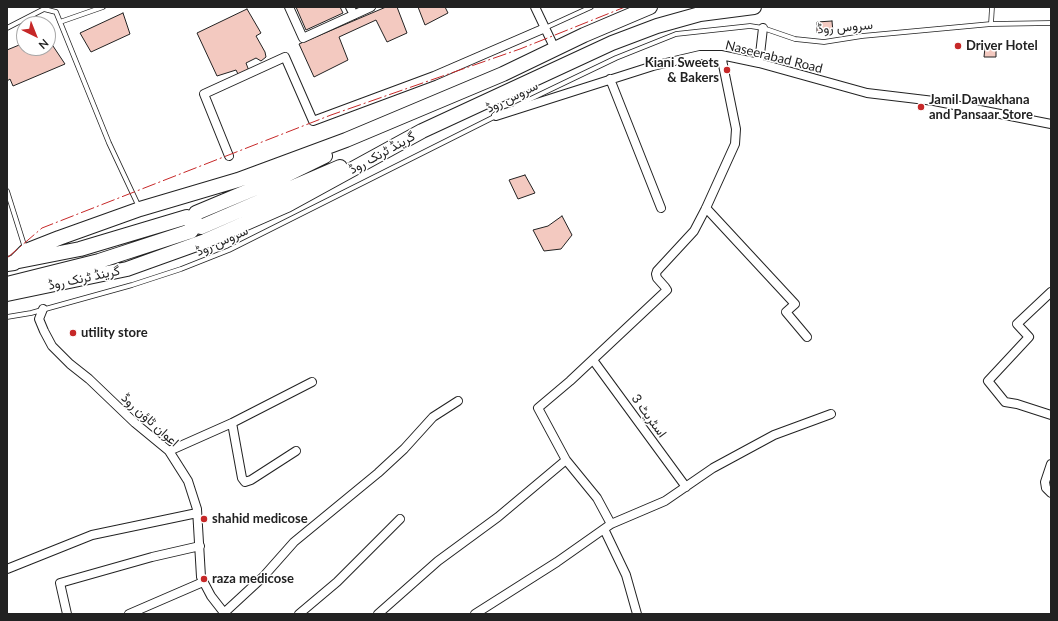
<!DOCTYPE html>
<html>
<head>
<meta charset="utf-8">
<style>
	body { margin:0 }
	#map { position:relative; width:1058px; height:621px; overflow:hidden; background:#fff; font-family:Lato,sans-serif }
	canvas { display:block }
	.frame { position:absolute; inset:0; border:8px solid #222; pointer-events:none }
	.north { position:absolute; left:16px; top:16px; width:40px; height:40px; box-sizing:border-box; background:#fff; border:1px solid #a7a7a7; border-radius:50%; rotate:137deg; font-size:11px; font-weight:700; line-height:16px; text-align:center; color:#222 }
	.north::after { content:''; display:block; margin:auto; width:14px; height:18px; background:#c62828; clip-path:polygon(50% 0,100% 100%,50% 72%,0 100%) }
</style>
</head>
<body>
<div id="map">
<canvas width="1058" height="621"></canvas>
<div class="frame"></div>
<div class="north">N</div>
</div>
<script>
const g = document.querySelector('canvas').getContext('2d');
g.lineJoin = 'round';
function fillPath(path, color) { g.fillStyle = color; g.fill(path, 'evenodd'); }
const toPath = rows => new Path2D(rows.map(r => 'M' + r).join(''));
function strokePath(path, color, width, dash) { g.strokeStyle = color; g.lineWidth = width; g.lineCap = dash ? 'butt' : 'round'; g.setLineDash(dash || []); g.stroke(path); }
function label(font, color, halo, rows, align = 'center') {
  g.font = font + ' Lato,Vazirmatn,sans-serif'; g.lineWidth = 3; g.setLineDash([]); g.textBaseline = 'middle'; g.strokeStyle = halo; g.fillStyle = color; for (const [text, x, y, turn = 0] of rows) {
    g.save(); g.translate(x, y); g.rotate((+turn || 0) * Math.PI / 180); g.textAlign = isNaN(turn) ? turn : align; if (halo) g.strokeText(text, 0, 0); g.fillText(text, 0, 0); g.restore();
  }
}
const building = toPath([
	[296,7,340,7,343,13,306,30,296,7],
	[386,7,397,7,407,33,387,42,376,20,339,37,348,60,314,77,299,44,386,7],
	[418,7,445,7,448,13,425,25,418,7],
	[247,9,261,33,256,36,265,52,266,57,261,61,256,58,246,63,249,71,239,76,236,70,217,76,197,33,247,9],
	[123,13,130,34,91,52,80,33,123,13],
	[832,21,833,32,817,33,817,22,832,21],
	[24,43,24,48,48,48,48,45,51,43,65,64,13,86,10,79,7,81,7,50,24,43],
	[985,47,996,47,996,57,984,57,985,47],
	[525,175,535,193,518,199,509,180,525,175],
	[562,216,572,235,561,249,544,251,533,230,548,226,562,216]
]);
fillPath(building, '#f3c9c0');
strokePath(building, '#222', 1);
const service = toPath([
	[60,22,103,7],
	[991,24,992,7],
	[7,28,44,9,56,12,109,143,139,207],
	[545,28,591,7],
	[516,106,616,58,676,34,750,26,763,28,795,39,824,42,862,36,991,24,1051,23],
	[7,191,25,248],
	[7,317,31,313,132,285,181,269,229,250,496,116]
]);
const minor = toPath([
	[289,7,303,38,371,7],
	[350,7,354,15],
	[535,7,555,49],
	[759,63,763,28],
	[610,79,661,208],
	[496,116,653,66,700,55,721,55,759,63,867,93,934,101,1051,124],
	[229,156,204,94,285,57,313,121,434,76,545,28],
	[706,208,795,304,786,312,807,337],
	[1051,292,1017,324,1029,337,988,381,1005,402,1017,404,1051,415],
	[43,309,39,319,44,331,52,346,70,364,89,379,135,423,169,451,188,481,197,509,201,577,211,596,225,614],
	[593,360,686,487],
	[232,423,242,478,245,482,251,480,296,451],
	[169,451,232,423,312,382],
	[566,460,597,498,611,524],
	[1051,464,1045,482,1046,488,1051,493],
	[604,529,626,575,637,614],
	[7,569,92,535,197,513],
	[224,613,263,577,294,542,378,473,404,449,433,417,458,401],
	[67,614,60,583,152,557,200,546],
	[129,614,203,582],
	[299,614,337,582,400,519],
	[378,614,438,561,498,517,566,460,538,408,570,381,667,290,665,287,657,278,656,274,657,271,694,231,706,208,735,144,736,129,721,55],
	[475,614,557,562,611,524,665,501,713,468,774,435,831,414]
]);
const trunk = toPath([
	[325,156,282,177,196,213,194,217,195,221,197,225,201,227,340,167],
	[7,264,14,263,26,251,59,238,140,209,238,180,346,140,503,74,584,35,650,7],
	[7,284,99,261,191,231,193,228,193,224,187,217,80,249,14,262],
	[7,294,127,269,205,241,287,205,422,131,612,43,657,26,700,14,754,7]
]);
strokePath(service, '#222', 5.5);
strokePath(minor, '#222', 10);
strokePath(trunk, '#222', 16);
strokePath(service, '#fff', 4);
strokePath(minor, '#fff', 8);
strokePath(trunk, '#fff', 14);
strokePath(toPath([
	[7,258,42,228,331,115,520,49,625,7]
]), '#c62828', 1, [14, 3, 2, 3]);
for (const [x, y, r, color] of [
	[958,46,4,"#c62828"],
	[727,70,4,"#c62828"],
	[921,107,4,"#c62828"],
	[73,333,4,"#c62828"],
	[204,519,4,"#c62828"],
	[204,579,4,"#c62828"]
]) { const dot = new Path2D(); dot.arc(x, y, r, 0, 2 * Math.PI); g.fillStyle = color; g.fill(dot); strokePath(dot, '#fff', 1.5); }
label('13px', '#222', '#fff', [
	["سروس روڈ",845,27,-5],
	["Naseerabad Road",774,57,14],
	["سروس روڈ",512,97,-26],
	["گرینڈ ٹرنک روڈ",382,153,-29],
	["سروس روڈ",222,241,-24],
	["گرینڈ ٹرنک روڈ",84,278,-12],
	["اسٹریٹ 3",649,416,54],
	["اعوان ٹاؤن روڈ",150,420,42]
]);
label('bold 13px', '#222', '#fff', [
	["Driver Hotel",966,46],
	["Kiani Sweets",719,63,"right"],
	["& Bakers",719,78,"right"],
	["Jamil Dawakhana",929,100],
	["and Pansaar Store",929,115],
	["utility store",81,333],
	["shahid medicose",212,519],
	["raza medicose",212,579]
], 'left');
</script>
</body>
</html>
